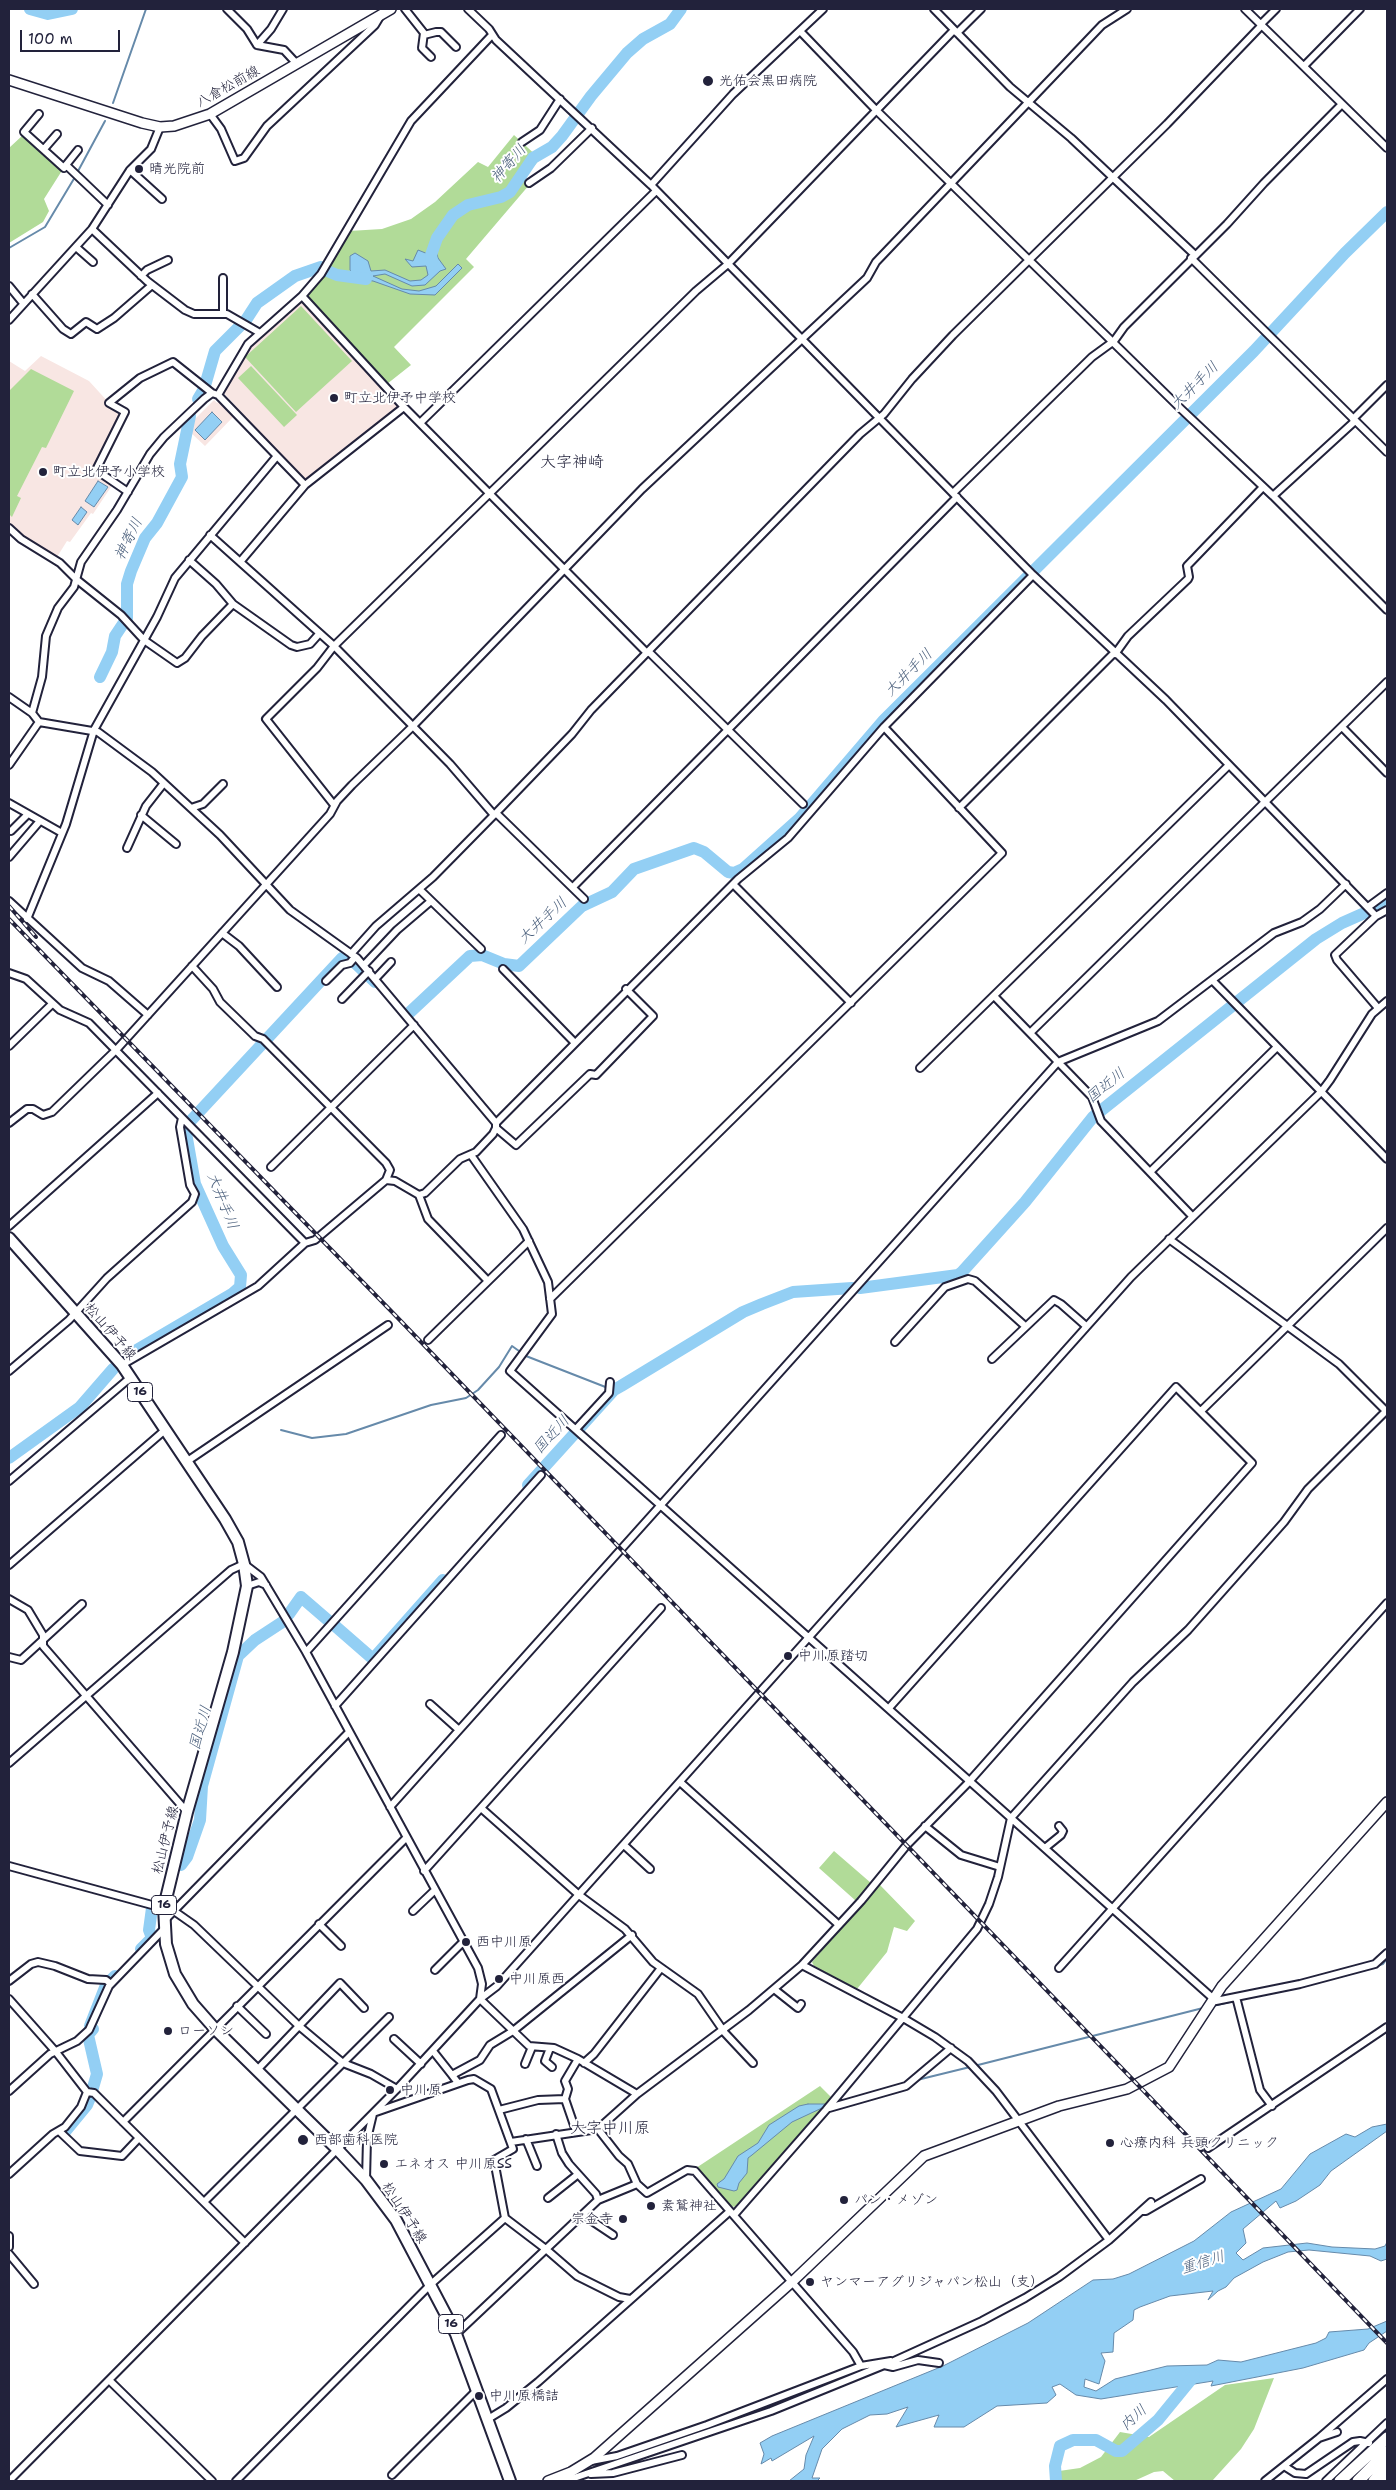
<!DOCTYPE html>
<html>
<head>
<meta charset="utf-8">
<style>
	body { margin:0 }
	#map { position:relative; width:1396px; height:2490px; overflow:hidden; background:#fff; font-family:"Shantell Sans",sans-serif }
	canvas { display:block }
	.frame { position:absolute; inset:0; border:10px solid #22223b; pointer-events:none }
	.scale { position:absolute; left:20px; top:30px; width:100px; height:22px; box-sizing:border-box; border:2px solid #22223b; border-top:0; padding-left:6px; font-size:15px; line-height:18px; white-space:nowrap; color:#22223b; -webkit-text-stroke:4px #fff; paint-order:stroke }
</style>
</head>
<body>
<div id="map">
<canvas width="1396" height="2490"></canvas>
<div class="frame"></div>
<div class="scale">100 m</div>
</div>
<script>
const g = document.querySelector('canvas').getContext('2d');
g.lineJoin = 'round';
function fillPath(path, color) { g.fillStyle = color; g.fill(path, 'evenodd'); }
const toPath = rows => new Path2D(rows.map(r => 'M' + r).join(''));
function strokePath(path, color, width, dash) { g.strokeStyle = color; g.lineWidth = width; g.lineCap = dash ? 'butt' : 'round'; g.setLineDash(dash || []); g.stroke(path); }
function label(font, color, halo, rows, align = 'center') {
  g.font = font + ' "Shantell Sans","Klee One",sans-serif'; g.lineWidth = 4; g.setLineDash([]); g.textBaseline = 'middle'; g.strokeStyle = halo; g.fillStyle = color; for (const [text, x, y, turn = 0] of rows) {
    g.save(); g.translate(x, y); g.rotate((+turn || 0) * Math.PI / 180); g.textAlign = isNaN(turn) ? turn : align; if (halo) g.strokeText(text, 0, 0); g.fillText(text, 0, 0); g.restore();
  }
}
fillPath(toPath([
	[302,301,396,402,398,407,305,481,223,392,246,351],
	[41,356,89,381,110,404,124,412,94,470,113,484,93,514,91,513,70,542,67,541,57,557,31,542,9,523,9,361,25,371],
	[214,400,217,403,219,401,234,416,205,446,190,432,193,428,189,425]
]), '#f8e6e3');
fillPath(toPath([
	[23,135,63,169,44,199,49,211,43,222,9,243,9,148],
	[514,135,540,159,524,178,530,184,466,259,474,267,394,347,411,365,387,384,307,295,318,283,349,231,382,229,411,219,435,202,478,162,488,167],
	[301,306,352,361,296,412,245,357],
	[251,366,297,415,284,427,238,378],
	[31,369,74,391,46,448,42,447,17,496,21,498,12,517,9,514,9,391],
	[834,1851,871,1883,856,1901,819,1868],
	[880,1885,915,1921,907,1931,894,1927,887,1952,857,1989,814,1966,812,1962,876,1887],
	[820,2086,833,2099,737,2207,728,2206,696,2168],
	[1274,2378,1254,2429,1241,2449,1212,2481,1175,2481,1163,2471,1154,2472,1134,2481,1054,2481,1059,2471,1080,2468,1101,2457,1120,2432,1149,2437,1225,2385]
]), '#b1db98');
const water = toPath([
	[432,245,435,247,438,258,446,269,440,271,425,285,412,286,385,274,373,276,402,289,419,291,436,286,458,264,462,268,435,295,410,294,373,281,350,278,348,275,363,278,370,276,354,275,350,270,350,256,355,253,368,261,371,271,385,270,410,281,421,280,428,275,426,266,412,267,405,259,413,261,418,250,428,254,432,245],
	[212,412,222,422,205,440,195,430,212,412],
	[98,481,108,487,94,507,85,501,98,481],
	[81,507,87,512,78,525,72,520,81,507],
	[1387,896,1387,907,1375,911,1373,908,1375,905,1387,896],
	[808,2104,826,2104,822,2108,792,2122,752,2155,748,2158,747,2173,739,2183,737,2190,734,2191,718,2187,717,2184,724,2179,738,2156,758,2143,769,2125,799,2106,808,2104],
	[1387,2124,1387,2131,1331,2171,1320,2185,1296,2201,1280,2208,1276,2201,1243,2229,1246,2243,1236,2253,1243,2260,1263,2248,1307,2243,1332,2247,1375,2249,1385,2246,1387,2242,1387,2259,1381,2261,1370,2256,1309,2250,1288,2252,1263,2262,1234,2278,1226,2287,1218,2291,1208,2300,1213,2291,1170,2296,1140,2307,1134,2310,1133,2320,1114,2333,1113,2352,1101,2353,1105,2361,1099,2384,1085,2379,1084,2387,1096,2391,1115,2379,1167,2366,1207,2365,1218,2360,1241,2362,1316,2343,1326,2338,1329,2332,1368,2329,1387,2321,1387,2331,1369,2343,1364,2350,1303,2368,1211,2386,1213,2381,1101,2399,1076,2395,1060,2384,1052,2387,1056,2395,1047,2403,997,2406,964,2427,934,2427,939,2415,896,2427,908,2407,887,2414,870,2415,842,2429,822,2449,812,2478,820,2478,817,2481,789,2481,804,2469,806,2455,814,2436,772,2461,771,2458,761,2464,764,2454,760,2443,772,2436,943,2366,1028,2323,1093,2280,1113,2279,1129,2274,1194,2241,1231,2212,1281,2189,1310,2154,1346,2134,1355,2137,1372,2127,1387,2124]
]);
fillPath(water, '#93cff4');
strokePath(water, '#668aaa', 1);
strokePath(toPath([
	[113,103,146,9],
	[77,173,105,121],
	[9,248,45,227,75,177],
	[281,1430,312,1438,346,1434,431,1405,466,1398,478,1390,499,1367,512,1346,526,1356,608,1388],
	[1376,1966,1383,1964,1387,1959],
	[1352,1973,1364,1970],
	[1318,1982,1347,1975],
	[1289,1989,1299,1987],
	[1213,2006,1242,1999],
	[978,2065,1203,2008],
	[917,2080,970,2067],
	[860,2096,906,2083]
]), '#668aaa', 2);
strokePath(toPath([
	[30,9,48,14,72,9],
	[432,261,431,255,437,238,453,215,468,205,501,197,510,192,533,158,552,147,562,136,591,96,627,53,643,39,670,24,681,9],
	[325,270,337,275,366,279],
	[198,399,204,389,215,351,246,320,257,303,295,276,321,267],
	[100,677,112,652,115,636,127,618,127,584,131,571,145,538,157,523,182,477,180,464,190,416],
	[408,1014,470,956,482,955,504,964,519,966,582,906,612,892,634,869,694,848,704,852,728,872,734,873,743,869,800,818,884,720,1254,351,1345,253,1387,212],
	[860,1288,958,1275,962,1272,1025,1202,1093,1117,1316,939,1342,923,1387,903],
	[125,1357,232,1294,240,1287,241,1275,223,1246,195,1184,185,1127,342,958,354,962,375,982],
	[9,1458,80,1407,113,1369],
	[528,1485,614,1390,621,1386,743,1312,762,1304,793,1292,852,1288],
	[289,1614,301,1597,330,1622],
	[334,1625,373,1659,443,1580],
	[181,1865,187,1857,200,1820,202,1786,238,1656,255,1640,284,1621],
	[141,1949,152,1938,149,1930,152,1908],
	[90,2026,106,1985,115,1976],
	[92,2091,97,2074,88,2035,93,2029],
	[64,2133,87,2105,92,2093],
	[1056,2481,1055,2466,1060,2446,1073,2440,1096,2440,1116,2451,1122,2451,1158,2420,1194,2376]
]), '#93cff4', 12);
const street = toPath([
	[227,9,247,29,257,45,284,50,297,64],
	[405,9,424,33,422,48,431,57],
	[468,9,489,29,496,40,651,185,1033,575,1166,700,1376,916,1387,910],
	[934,9,1010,87,1071,138,1195,255],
	[1245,9,1387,148],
	[1261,24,1276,9],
	[800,31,876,110,1181,409,1273,496,1387,610],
	[957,33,981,9],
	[424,35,436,32,441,32,456,47],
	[257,45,271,29,283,9],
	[1304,66,1360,9],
	[39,114,24,132,64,168,66,165,108,205],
	[210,114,221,129,235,161,244,158,267,126,375,25,381,15],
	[522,142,540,130,560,99],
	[44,149,57,134],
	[66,165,78,150],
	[130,170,162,199],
	[529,183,551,168,592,128],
	[651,185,733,94,823,9],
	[92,229,147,281,185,310,194,314,227,314,260,333],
	[76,247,93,262],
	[1191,258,1387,452],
	[141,276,147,270,168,260],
	[223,278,223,314],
	[9,286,23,303],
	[32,294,63,329,71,334,86,322,97,329,114,318,152,285],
	[302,296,404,407,647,653],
	[9,320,92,229,130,170,151,149,160,127],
	[218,395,248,344,302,296,321,274,411,121,492,35],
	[1353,419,1387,385],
	[421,422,656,191],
	[128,492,96,470,125,412,109,403,140,378,173,362,212,393],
	[953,493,1092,357,1114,341,1124,327,1227,224,1264,183,1342,104],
	[1273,496,1355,421],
	[9,528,21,539,60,563,76,579,121,615,144,640,177,663,185,658,202,636,233,604,291,645,297,647,310,644,319,634],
	[210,535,334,646,450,764,494,815],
	[189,560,216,584,233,604],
	[240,562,305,485],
	[649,652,803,804],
	[1115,654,1128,636,1188,579,1189,577,1187,566,1263,487],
	[9,697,32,713,39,722,98,732,152,772,220,835,290,910,357,958,496,1123,496,1128,493,1134,476,1152,460,1159,425,1193,419,1195,395,1181,386,1180,315,1240,305,1243,258,1286,122,1365],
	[32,713,42,677,46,636,58,608,74,587,81,562,117,510,150,454,164,437,204,399,212,393,218,395,305,485,404,407],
	[1342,727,1387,773],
	[9,765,39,722],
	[9,803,62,833],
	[334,805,266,719,317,668,334,646,696,291,728,264,954,30],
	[191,808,203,804,223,784],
	[959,808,1114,653],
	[496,813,584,899],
	[141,815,176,844],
	[11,831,27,815],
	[127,848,146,806,164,783],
	[9,857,39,822],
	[734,885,851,1003],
	[573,887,957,497],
	[419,889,481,949],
	[9,901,82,968,109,981,148,1015],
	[1368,907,1387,893],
	[1376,916,1335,955,1337,960,1378,1008],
	[27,919,66,824,94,730,157,617,175,578,277,456],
	[222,933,239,946,277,987],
	[351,954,376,926,433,877,494,815,572,734,591,710,860,434,884,414,912,379,953,335,1167,124,1262,25],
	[364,965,397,930,431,901],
	[192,966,213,989,220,1002,255,1036,263,1039,386,1163,390,1170,386,1180],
	[503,969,575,1043],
	[9,973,26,979,60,1010,89,1023,305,1243],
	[376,978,391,962],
	[326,981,342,965,350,963,355,957],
	[1213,981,1387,1159],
	[994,996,1030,1033],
	[342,999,369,971],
	[9,1046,52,1004],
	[920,1068,1229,765],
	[9,1123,27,1109,33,1109,43,1115,52,1112,117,1049,330,814,337,801,352,785,412,727,642,489,867,278,876,262,1102,25,1127,9],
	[496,1123,738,879,788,838,884,727,1033,575],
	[496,1128,516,1145,590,1074,596,1075,653,1016,626,989],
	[471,1155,523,1229,548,1282,552,1314,510,1371,1207,1993,1216,2001,1300,1984,1375,1964,1387,1953],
	[271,1167,414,1025],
	[1150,1172,1277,1047],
	[419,1195,428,1219,488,1281],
	[1192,1216,1101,1121,1092,1097,1030,1033,1387,682],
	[9,1226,158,1093],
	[1169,1239,1339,1364,1387,1412],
	[550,1299,1002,853,884,727],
	[428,1340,529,1241],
	[895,1342,945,1287,968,1279,975,1281,1025,1326],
	[992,1359,1054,1300,1061,1304,1086,1326],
	[9,1371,69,1320,107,1278,192,1202,195,1194,190,1185,180,1127,182,1118],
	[1201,1411,1387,1228],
	[576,1429,609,1393,610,1382],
	[186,1462,388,1325],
	[9,1481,131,1377],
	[9,1565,165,1430],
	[247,1586,259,1582,266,1585],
	[9,1599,28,1610,43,1635,43,1646,187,1812],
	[306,1652,501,1435],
	[9,1657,21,1660,82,1604],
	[430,1704,459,1730],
	[335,1706,541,1475],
	[9,1763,231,1570,244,1564,261,1577,306,1652,478,1968,482,1984,480,1999],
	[680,1782,839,1925],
	[390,1807,1058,1062,1158,1021,1274,933,1302,922,1320,909,1346,884],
	[481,1808,579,1895,625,1929,653,1962,698,1994,725,2033,753,2063],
	[925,1826,961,1855,1000,1867],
	[624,1845,650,1869],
	[1045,1848,1061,1835,1063,1831,1059,1826],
	[9,1866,174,1911,194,1925,299,2026,343,2063,371,2074,397,2089],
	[424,1871,661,1608],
	[413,1911,435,1890],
	[165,1920,349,1732],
	[319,1924,341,1946],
	[802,1965,903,2018,935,2037,968,2061,996,2091,1109,2240],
	[1059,1968,1387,1603],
	[435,1970,463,1942],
	[9,1981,31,1964,38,1962,55,1966,88,1979,106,1980,111,1984],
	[774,1989,798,2008,801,2004],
	[1236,1997,1260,2090,1272,2106],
	[9,1999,56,2052,87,2092,81,2107,65,2127,53,2134,9,2174],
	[480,1999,529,2046,554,2048,578,2059,637,2094],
	[237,2006,266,2034],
	[394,2039,421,2064],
	[550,2048,545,2061,552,2067],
	[433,2051,452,2075],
	[584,2063,594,2054,661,1968],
	[525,2064,532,2047],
	[257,2070,340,1983,364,2008],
	[458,2083,452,2075,480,2060,490,2045,513,2031,632,1935],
	[9,2091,50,2054,77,2041,89,2030,109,1986,163,1930],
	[87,2092,94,2093,245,2243],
	[565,2099,568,2089,565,2081,578,2059],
	[829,2108,906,2086,951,2048],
	[499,2110,538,2100,565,2099,576,2131],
	[376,2112,468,2080,474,2079,491,2089,513,2149,494,2160,505,2218],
	[123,2122,406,1838],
	[598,2129,619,2156,628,2164,637,2184,647,2193,687,2170,695,2171,853,2352,861,2366,891,2361],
	[59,2131,80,2151,122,2156,139,2138],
	[556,2134,562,2153,569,2164,596,2194,598,2200,637,2184],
	[526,2139,537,2166],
	[511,2142,598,2129,637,2094,749,2010,802,1965,861,1901,906,1846,967,1784,1252,1463,1176,1387,889,1708],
	[1208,2148,1387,2027],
	[366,2180,367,2139,373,2114],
	[548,2198,577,2175],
	[204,2202,389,2017],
	[1141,2211,1146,2211,1201,2179],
	[583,2215,613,2235],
	[734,2215,826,2110,977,1929,989,1904,998,1877,1011,1818,1133,1682,1188,1630,1284,1522,1308,1489,1387,1410],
	[505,2218,547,2250,577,2276,619,2297,630,2299],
	[9,2236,9,2247],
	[9,2254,34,2284],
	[456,2334,598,2200],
	[884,2365,893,2367,918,2360,939,2363],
	[109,2380,212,2481],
	[488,2419,506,2408,538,2382,729,2212],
	[1319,2438,1387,2379],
	[591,2461,617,2456,707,2425,861,2366],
	[1284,2466,1295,2473,1306,2474,1353,2442,1360,2441,1369,2443],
	[591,2474,613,2473,682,2455],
	[392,2475,477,2390],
	[558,2478,571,2479,771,2411,894,2361,982,2321,1025,2298,1059,2277,1109,2240,1151,2202],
	[9,2481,397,2089,480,1999,497,1986,1131,1277,1321,1092,1330,1080,1372,1014,1387,1001],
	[236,2481,431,2284,505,2218],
	[1265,2481,1319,2438,1337,2432],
	[1326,2481,1387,2423],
	[1382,2481,1387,2476]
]);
const secondary = toPath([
	[9,80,142,123,160,127,174,126,210,114,391,9],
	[548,2481,571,2472,594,2458,792,2282,924,2156,1059,2106,1127,2089,1169,2067,1222,1986,1387,1802]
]);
const primary = toPath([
	[9,1238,122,1365,225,1519,238,1542,244,1564,247,1586,233,1652,187,1812,164,1907,166,1944,175,1974,193,2004,215,2029,337,2149,366,2180,396,2220,456,2334,510,2481]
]);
const highway = toPath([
	[1340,2481,1387,2438],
	[1358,2481,1387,2452],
	[1374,2481,1387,2466]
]);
strokePath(street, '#22223b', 10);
strokePath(secondary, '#22223b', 12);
strokePath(primary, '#22223b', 14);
strokePath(highway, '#22223b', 15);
strokePath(street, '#fff', 6);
strokePath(secondary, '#fff', 9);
strokePath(primary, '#fff', 10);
strokePath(highway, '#fff', 11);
const rail = toPath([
	[9,906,36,937],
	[9,919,394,1314,1387,2343]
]);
strokePath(rail, '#22223b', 4);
strokePath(rail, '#fff', 2, [5.5]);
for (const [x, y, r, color] of [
	[708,81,6,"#22223b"],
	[139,169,5,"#22223b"],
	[334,398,5,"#22223b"],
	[43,472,5,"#22223b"],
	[788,1656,5,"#22223b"],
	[466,1942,5,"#22223b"],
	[499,1979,5,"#22223b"],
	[168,2031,5,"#22223b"],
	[390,2090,5,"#22223b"],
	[303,2140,6,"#22223b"],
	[1110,2143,5,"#22223b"],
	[384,2164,5,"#22223b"],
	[844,2200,5,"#22223b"],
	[651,2206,5,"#22223b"],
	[623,2219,5,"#22223b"],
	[810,2282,5,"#22223b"],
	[479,2396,5,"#22223b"]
]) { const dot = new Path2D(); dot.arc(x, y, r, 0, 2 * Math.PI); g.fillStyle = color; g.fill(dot); strokePath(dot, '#fff', 2); }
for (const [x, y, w] of [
	[140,1392,25],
	[164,1905,25],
	[451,2324,25]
]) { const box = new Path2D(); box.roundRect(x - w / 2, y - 9.5, w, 19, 4); g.fillStyle = '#fff'; g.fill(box); strokePath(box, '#22223b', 1); }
label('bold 12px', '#22223b', null, [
	["16",140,1392],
	["16",164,1905],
	["16",451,2324]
]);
label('14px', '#22223b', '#fff', [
	["光佑会黒田病院",719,81],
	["晴光院前",149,169],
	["町立北伊予中学校",344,398],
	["町立北伊予小学校",53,472],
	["中川原踏切",798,1656],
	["西中川原",476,1942],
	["中川原西",509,1979],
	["ローソン",178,2031],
	["中川原",400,2090],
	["西部歯科医院",314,2140],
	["心療内科 兵頭クリニック",1120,2143],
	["エネオス 中川原SS",394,2164],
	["パン・メゾン",854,2200],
	["素鷲神社",661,2206],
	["宗金寺",613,2219,"right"],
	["ヤンマーアグリジャパン松山（支）",820,2282],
	["中川原橋詰",489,2396]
], 'left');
label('14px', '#22223b', '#fff', [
	["八倉松前線",228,87,-29],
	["松山伊予線",110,1332,49],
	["松山伊予線",166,1840,-76],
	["松山伊予線",404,2213,57]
]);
label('italic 15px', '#4a5f7c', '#fff', [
	["神寄川",509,164,-49],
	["大井手川",1195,386,-45],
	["神寄川",129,539,-64],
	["大井手川",909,673,-45],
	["大井手川",543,921,-43],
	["国近川",1106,1086,-39],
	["大井手川",222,1201,68],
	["国近川",552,1435,-48],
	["国近川",201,1728,-74],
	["重信川",1203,2263,-17],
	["内川",1134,2418,-42]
]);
label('16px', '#22223b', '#fff', [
	["大字神崎",572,463],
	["大字中川原",610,2129]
]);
</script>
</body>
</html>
